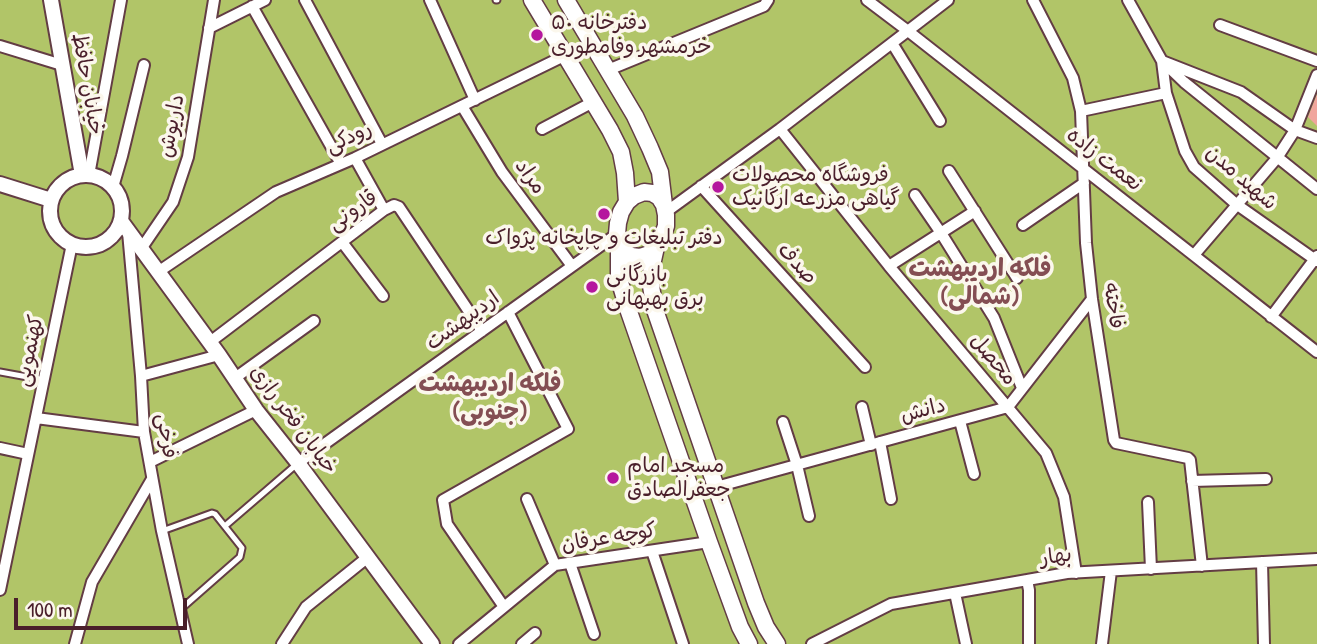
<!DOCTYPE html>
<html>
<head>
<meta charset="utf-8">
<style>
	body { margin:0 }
	#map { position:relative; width:1317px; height:644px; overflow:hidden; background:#f1e9d0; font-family:"Patrick Hand",sans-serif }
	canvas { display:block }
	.scale { position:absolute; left:14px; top:598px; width:173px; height:32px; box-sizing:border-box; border:4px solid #4a1f2b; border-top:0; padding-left:9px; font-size:21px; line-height:24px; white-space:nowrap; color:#4a1f2b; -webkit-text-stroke:5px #fbf7ec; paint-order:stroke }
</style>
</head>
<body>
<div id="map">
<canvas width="1317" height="644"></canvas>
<div class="scale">100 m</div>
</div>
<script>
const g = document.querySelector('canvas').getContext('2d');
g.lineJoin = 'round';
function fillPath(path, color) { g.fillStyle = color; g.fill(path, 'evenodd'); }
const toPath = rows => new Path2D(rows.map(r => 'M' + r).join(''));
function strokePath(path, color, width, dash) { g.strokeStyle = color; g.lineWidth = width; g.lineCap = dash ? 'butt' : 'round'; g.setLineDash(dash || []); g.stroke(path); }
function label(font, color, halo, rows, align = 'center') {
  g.font = font + ' "Patrick Hand","Playpen Sans Arabic",sans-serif'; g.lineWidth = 7; g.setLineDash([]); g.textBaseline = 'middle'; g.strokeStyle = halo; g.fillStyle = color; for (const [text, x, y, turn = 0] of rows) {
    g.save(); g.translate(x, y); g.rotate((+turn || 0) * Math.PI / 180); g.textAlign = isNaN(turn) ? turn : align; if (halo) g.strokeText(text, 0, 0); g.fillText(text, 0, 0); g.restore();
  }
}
fillPath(toPath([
	[0,0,1317,0,1317,644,0,644]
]), '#b1c568');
fillPath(toPath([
	[1317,94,1317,126,1308,117]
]), '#f0a69d');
const service = toPath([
	[496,0,497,0],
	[0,372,44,380],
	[225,526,297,464],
	[162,531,212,513,215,514,242,548,240,557,182,608]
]);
const minor = toPath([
	[305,0,382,144],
	[430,0,475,100],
	[867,0,908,31,1317,352],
	[1033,0,1073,78,1081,111,1086,243,1092,299,1114,440,1116,443,1188,458,1190,460,1202,566],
	[1128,0,1162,61,1184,82,1317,189],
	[252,6,341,164],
	[1220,25,1317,61],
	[209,28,265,0],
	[892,43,940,121],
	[0,46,62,65],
	[608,70,764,6,768,0],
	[462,106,502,172,572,266],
	[1081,111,1166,93],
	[542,129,593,102],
	[780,129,889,266,1046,453,1064,497,1076,573],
	[1317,138,1295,130,1241,92,1162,61,1166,93,1185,151,1194,167,1236,204,1317,261],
	[355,158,384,210],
	[949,171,1017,278],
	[89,175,121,0],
	[701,186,865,367],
	[113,187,122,156,144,65],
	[915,195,941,233,994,318,1022,388],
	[666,212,780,129,948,0],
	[1023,225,1084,183],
	[128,232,141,376,144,432,162,531,188,644],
	[342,242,383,296],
	[141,249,173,202,188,157,214,0],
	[1194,255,1277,158,1295,130,1317,75],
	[889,266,975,211],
	[158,272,276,192,355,158,566,55],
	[1271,317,1317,256],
	[210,342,384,210,394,205,399,207,482,331],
	[141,376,219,355],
	[235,378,314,321],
	[862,407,871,445],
	[36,418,144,432],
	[960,421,974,474],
	[783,422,797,465,809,516],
	[880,442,891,499],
	[0,448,28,454],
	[150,462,256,410],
	[298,463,617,234],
	[1192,481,1266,479],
	[716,487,1008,407,1092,299],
	[527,499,555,565],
	[1148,502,1151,569],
	[652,551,683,644],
	[1262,562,1264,644],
	[570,563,594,634],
	[1027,580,1029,590,1029,644],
	[0,590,72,244],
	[955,593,966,644],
	[504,607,447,524,443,500,568,429,508,312],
	[75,644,92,582,152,479],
	[282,644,306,607,368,557],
	[459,644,555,565,709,542],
	[522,644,535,633],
	[812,644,891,604,1067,573,1317,559],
	[1102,644,1111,571]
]);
const secondary = toPath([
	[51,0,82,175],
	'50 211a36 36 0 1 1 72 0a36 36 0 1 1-72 0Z',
	[0,184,51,200],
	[121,221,219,355,256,410,298,463,432,644]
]);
const primary = toPath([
	[532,0,610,130,621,152,625,173,627,202],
	[566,0,635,116,650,148,660,172,664,205],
	[644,192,652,193,659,197,664,205,666,215,666,226,662,237,656,247,649,254,640,257,631,256,625,252,619,244,617,234,618,223,621,212,627,202,634,196,644,192],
	[619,244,619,279,627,306,709,542,740,627,749,644],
	[656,247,652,265,651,286,655,310,756,603,766,627,777,644]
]);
strokePath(service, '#633d44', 9);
strokePath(minor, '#633d44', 14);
strokePath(secondary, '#633d44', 18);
strokePath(primary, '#633d44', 19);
strokePath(service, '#fff', 5);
strokePath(minor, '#fff', 10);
strokePath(secondary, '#fff', 14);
strokePath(primary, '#fff', 16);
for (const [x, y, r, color] of [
	[537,35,7,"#b5179e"],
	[718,187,7,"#b5179e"],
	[604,214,7,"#b5179e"],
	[592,287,7,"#b5179e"],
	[613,478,7,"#b5179e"]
]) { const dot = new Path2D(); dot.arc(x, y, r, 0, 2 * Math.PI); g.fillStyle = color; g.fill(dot); strokePath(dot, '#fbf7ec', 2.5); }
label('21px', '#4a1f2b', '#fbf7ec', [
	["دفترخانه ۵۰",551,23],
	["خرمشهر وفامطوری",551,47],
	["فروشگاه محصولات",732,175],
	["گیاهی مزرعه ارگانیک",732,199],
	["دفتر تبلیغات و چاپخانه پژواک",604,238,"center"],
	["بازرگانی",606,275],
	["برق بهبهانی",606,299],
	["مسجد امام",627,466],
	["جعفرالصادق",627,490]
], 'left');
label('21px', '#4a1f2b', '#fbf7ec', [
	["خیابان حافظ",87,84,80],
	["داریوش",172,126,-79],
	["رودکی",349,138,-25],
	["نعمت زاده",1104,160,38],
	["مراد",530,177,54],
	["شهید مدن",1241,178,41],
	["قارونی",353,211,-35],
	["صدف",797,264,48],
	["فاخته",1113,306,82],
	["اردیبهشت",463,321,-36],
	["کهنمویی",30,351,-78],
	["محصل",993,360,50],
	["دانش",923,411,-15],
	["خیابان فخر رازی",293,420,53],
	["فرخی",166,436,82],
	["کوچه عرفان",609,538,-9],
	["بهار",1056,557,-8]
]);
label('bold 24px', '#844e53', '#fbf7ec', [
	["فلکه اردیبهشت",980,270],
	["(شمالی)",980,298],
	["فلکه اردیبهشت",490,385],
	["(جنوبی)",490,413]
]);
</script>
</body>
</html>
